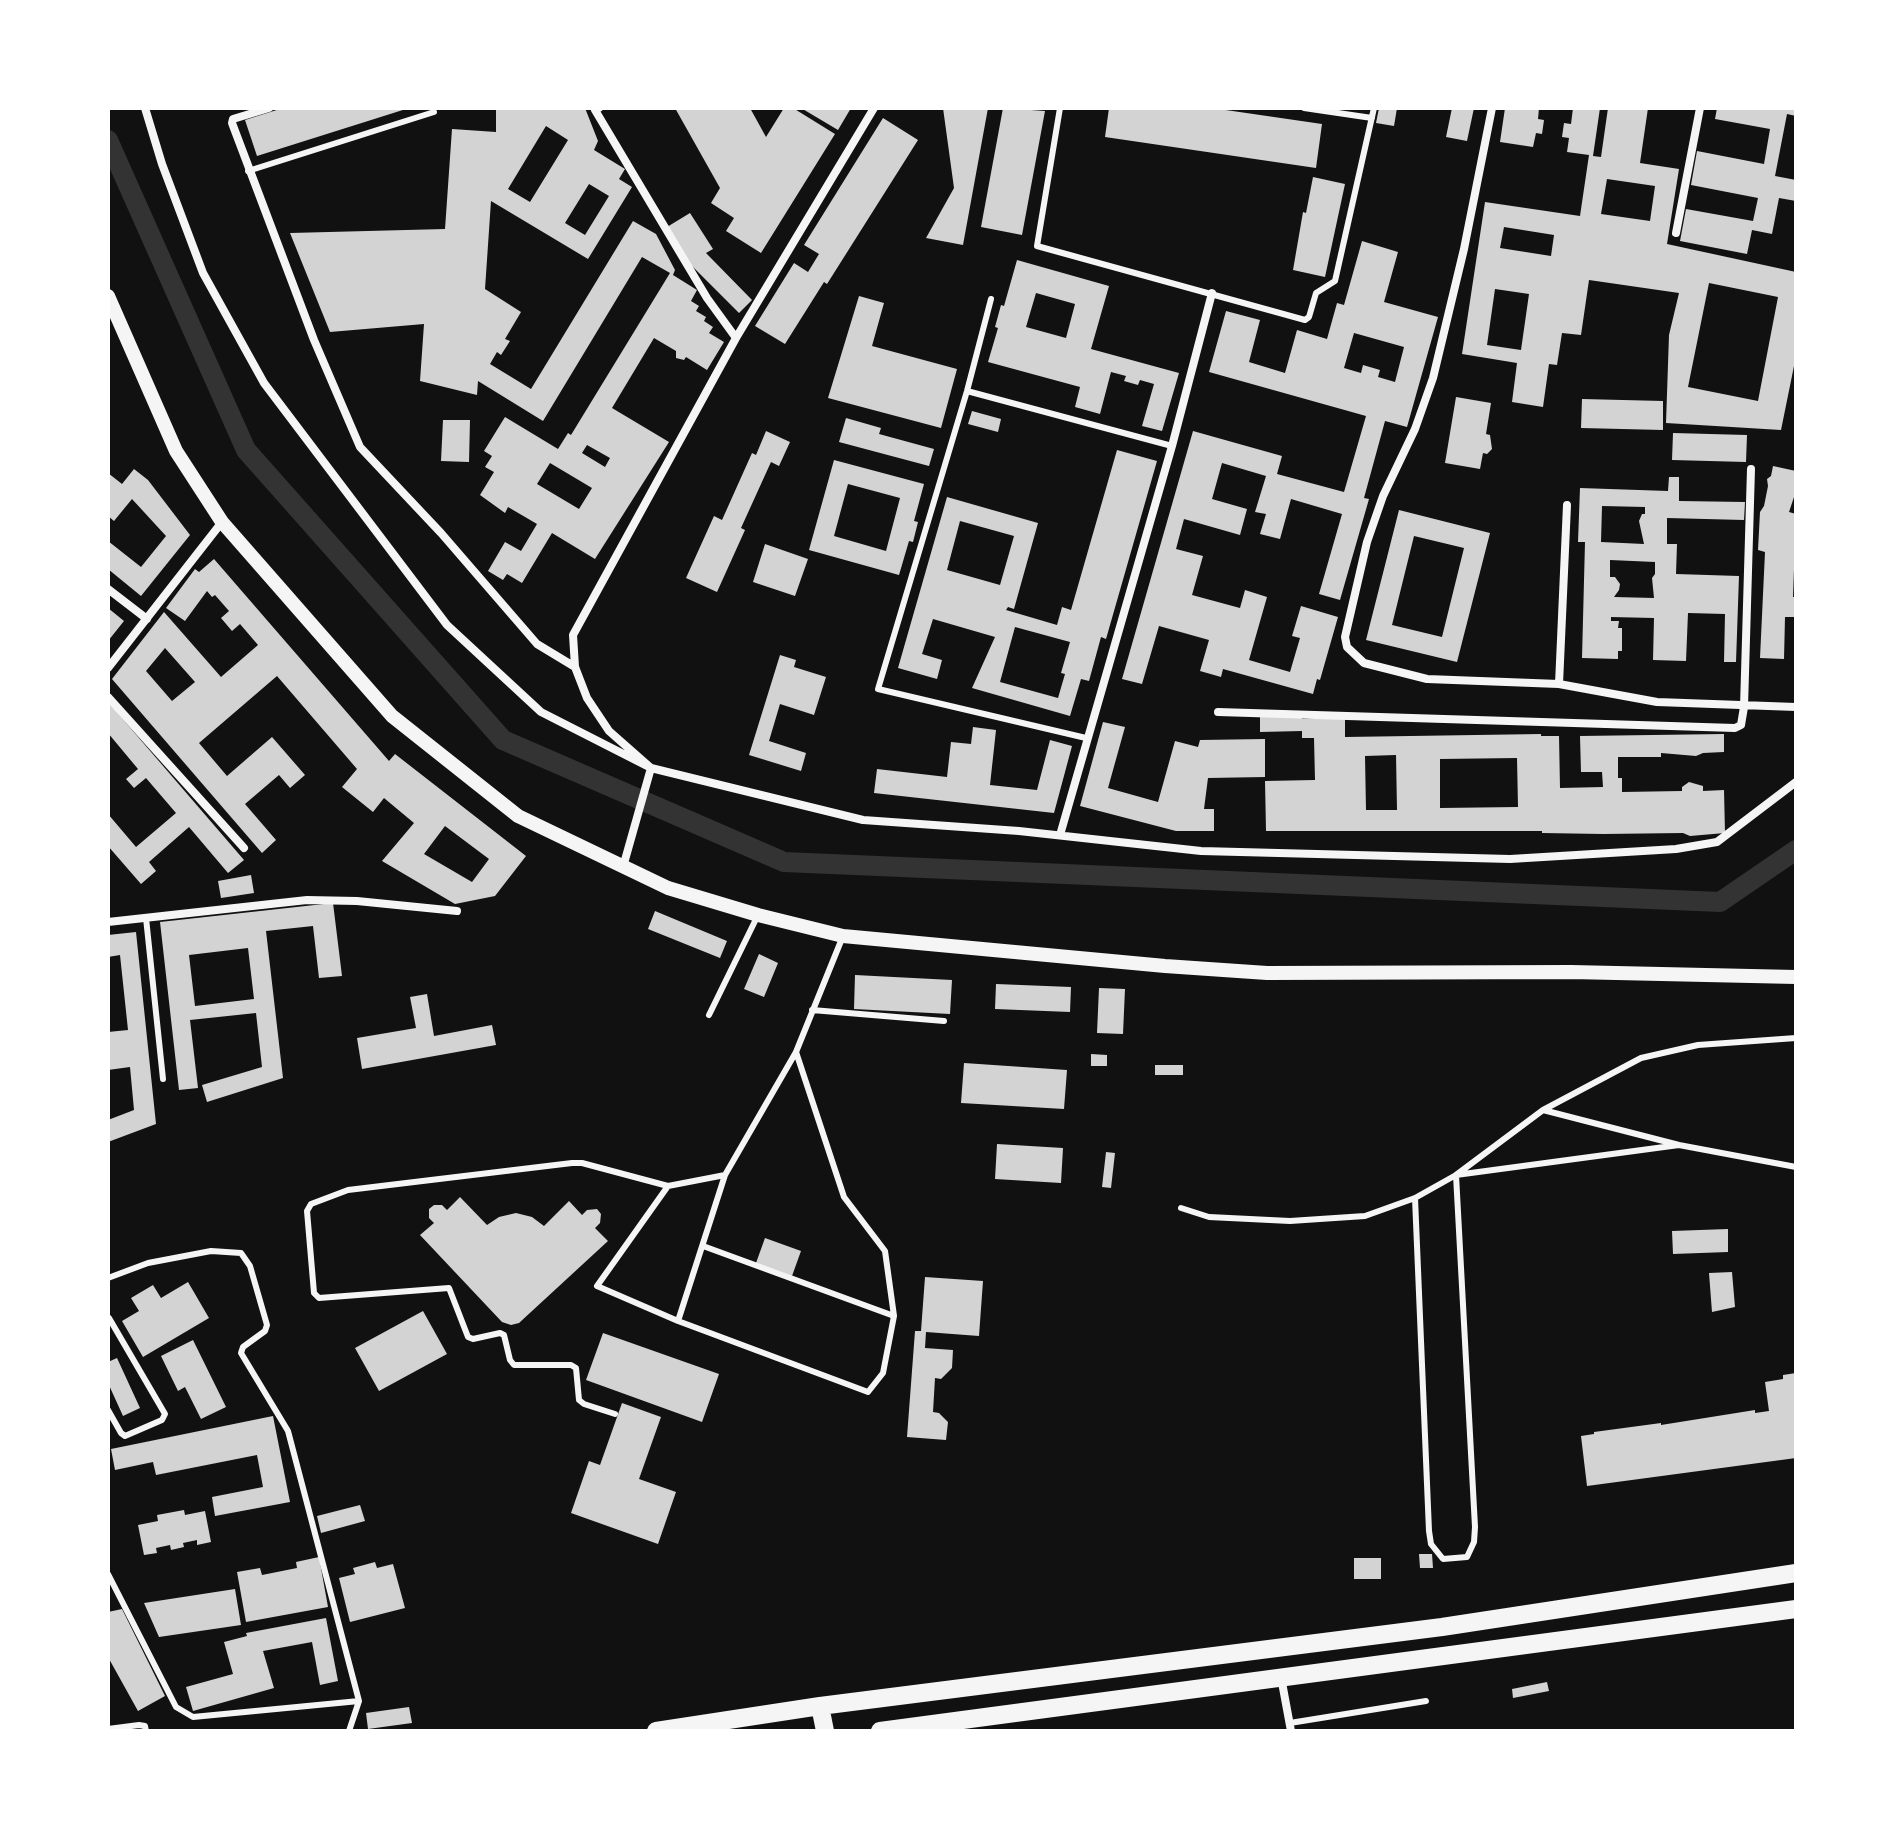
<!DOCTYPE html>
<html>
<head>
<meta charset="utf-8">
<style>
	body { margin:0 }
	#map { position:relative; width:1904px; height:1839px; overflow:hidden; background:#111; font-family:Georgia,serif }
	canvas { display:block }
	.frame { position:absolute; inset:0; border:110px solid #fff; pointer-events:none }
</style>
</head>
<body>
<div id="map">
<canvas width="1904" height="1839"></canvas>
<div class="frame"></div>
</div>
<script>
const g = document.querySelector('canvas').getContext('2d');
g.lineJoin = 'round';
const toPath = rows => new Path2D(rows.map(r => 'M' + r).join(''));
function strokePath(path, color, width, dash) { g.strokeStyle = color; g.lineWidth = width; g.lineCap = dash ? 'butt' : 'round'; g.setLineDash(dash || []); g.stroke(path); }
function fillPath(path, color) { g.fillStyle = color; g.fill(path, 'evenodd'); }
strokePath(toPath([
	[108,140,246,450,503,740,784,862,1720,902,1796,850]
]), '#333', 20);
fillPath(toPath([
	[283,108,406,108,406,109,257,156,245,120],
	[496,108,585,108,598,141,594,150,625,169,619,179,632,187,588,259,491,201,485,289,521,312,505,339,510,341,501,355,497,352,490,364,531,389,633,221,656,234,675,270,673,275,697,290,691,301,699,306,696,311,706,317,704,321,713,327,709,333,724,342,707,370,686,357,684,360,676,358,676,351,654,338,612,408,669,442,595,559,552,533,522,583,507,574,503,580,488,571,505,542,521,551,537,524,508,507,505,513,480,495,494,472,485,467,492,456,484,451,505,417,558,449,568,433,571,435,670,273,642,257,543,421,478,381,477,395,420,381,424,324,330,332,290,233,445,229,452,129,496,132],
	[546,126,568,140,530,202,508,189],
	[589,184,609,196,585,235,565,223],
	[587,445,610,458,605,467,582,453],
	[550,463,592,488,579,509,537,484],
	[675,108,750,108,766,137,784,108,793,108,835,134,761,253,726,231,734,218,711,203,720,188],
	[801,108,851,108,838,130],
	[943,108,988,108,963,245,926,238,954,188],
	[1003,108,1045,111,1022,235,981,227],
	[1109,108,1212,108,1322,124,1316,168,1105,137],
	[1379,108,1397,108,1394,126,1376,123],
	[1452,108,1474,108,1467,141,1446,137],
	[1505,108,1539,108,1538,119,1544,120,1542,134,1536,133,1533,147,1500,142],
	[1573,108,1600,108,1593,156,1601,157,1608,108,1648,108,1640,163,1679,169,1667,244,1796,272,1796,367,1794,366,1781,430,1666,423,1669,335,1679,293,1589,280,1581,335,1562,333,1557,365,1549,364,1543,407,1512,402,1517,363,1462,354,1485,202,1580,216,1589,155,1567,152,1569,138,1562,137,1564,123,1571,124],
	[1607,179,1655,186,1650,221,1601,214],
	[1504,227,1554,235,1551,256,1500,248],
	[1709,283,1778,297,1758,401,1688,387],
	[1495,289,1529,294,1521,350,1487,345],
	[1717,108,1796,108,1796,116,1787,114,1775,176,1796,180,1796,201,1779,198,1772,234,1752,230,1747,254,1680,241,1686,209,1753,221,1758,198,1691,185,1697,151,1764,164,1770,129,1715,119],
	[883,118,918,140,827,284,824,282,785,344,755,326,794,263,808,272,819,254,804,245],
	[1313,177,1345,184,1325,277,1293,270,1303,212,1306,213],
	[690,213,713,249,706,253,752,300,739,313,689,263,667,227],
	[1362,241,1398,252,1384,302,1438,317,1407,427,1385,421,1364,498,1369,499,1340,600,1319,594,1342,514,1291,499,1280,539,1260,534,1266,514,1255,512,1266,476,1222,463,1212,499,1247,509,1240,535,1184,519,1176,549,1203,556,1192,595,1240,608,1245,590,1267,597,1249,660,1290,672,1300,638,1292,636,1301,606,1338,617,1320,680,1317,679,1313,694,1223,669,1221,677,1200,671,1209,640,1159,626,1142,684,1122,679,1193,431,1282,456,1277,474,1344,492,1366,416,1209,372,1226,311,1260,320,1249,362,1285,373,1297,330,1327,339,1337,303,1344,305],
	[1354,333,1404,347,1395,382,1378,377,1380,370,1363,365,1361,373,1344,368],
	[1017,260,1109,286,1091,349,1179,373,1162,431,1142,426,1154,384,1140,380,1138,385,1124,381,1126,376,1111,372,1100,414,1075,407,1080,387,988,362,998,328,995,327,1001,305,1004,306],
	[1036,293,1075,304,1066,338,1026,327],
	[859,296,884,303,872,346,957,369,941,428,828,398],
	[1456,397,1491,403,1486,434,1490,435,1492,449,1487,454,1483,453,1480,469,1445,463],
	[1582,399,1663,401,1663,430,1581,428],
	[972,411,1001,419,998,432,968,424],
	[846,418,881,428,879,434,934,449,929,466,839,442],
	[443,420,470,420,469,462,441,461],
	[766,431,790,442,779,466,771,462,741,528,745,530,717,592,686,578,714,516,722,520,752,453,756,455],
	[1673,433,1747,435,1746,462,1672,460],
	[1117,450,1157,461,1106,639,1101,637,1089,681,1081,679,1070,716,972,688,995,637,933,619,922,654,942,660,937,679,898,668,947,497,1038,523,1014,609,1008,607,1006,610,1057,625,1062,607,1071,610],
	[960,521,1014,536,1000,585,947,570],
	[1015,627,1070,642,1061,673,1065,674,1058,698,1000,682],
	[834,460,924,484,914,521,918,522,913,542,909,541,899,575,809,550],
	[848,484,900,498,886,551,834,536],
	[1773,466,1796,471,1796,491,1789,512,1796,514,1793,597,1796,597,1796,617,1785,617,1784,659,1760,658,1765,552,1758,550,1760,512,1764,506,1768,486,1767,479,1771,476],
	[134,469,148,480,190,535,141,596,108,569,108,541,141,567,166,536,132,499,114,521,108,516,108,473,122,484],
	[1669,477,1679,477,1679,501,1745,502,1744,520,1667,518,1667,544,1677,544,1676,574,1739,576,1736,662,1724,662,1725,614,1688,613,1686,661,1653,660,1654,618,1611,617,1611,621,1619,621,1618,628,1622,628,1622,651,1618,651,1618,659,1582,658,1585,542,1578,542,1580,488,1668,491],
	[1602,506,1645,507,1645,514,1642,514,1639,521,1644,544,1601,542],
	[1610,560,1655,562,1655,574,1652,578,1654,598,1614,597,1619,590,1620,584,1615,577,1610,577],
	[1399,510,1490,533,1457,662,1366,640],
	[1414,536,1464,548,1442,637,1392,625],
	[765,544,808,559,795,596,753,582],
	[214,559,389,761,395,754,526,856,495,896,455,904,382,861,414,823,384,798,373,812,342,787,357,769,277,676,199,743,227,776,272,737,305,775,290,788,279,775,245,804,276,840,262,853,112,679,164,612,221,677,258,645,240,624,232,631,221,618,229,611,215,595,212,597,207,591,185,621,166,608,195,569,199,572],
	[165,648,195,682,172,701,146,671],
	[445,826,489,859,472,882,424,854],
	[108,608,124,621,108,641],
	[780,655,796,660,794,667,826,677,814,715,780,704,769,741,806,753,801,771,749,755],
	[108,702,244,860,228,873,189,827,149,862,156,871,141,884,108,846,108,814,136,847,176,813,146,778,134,788,126,779,138,769,108,733],
	[1302,716,1302,719,1345,718,1345,737,1541,734,1541,736,1559,736,1560,788,1603,787,1602,772,1581,772,1580,736,1724,734,1724,752,1703,753,1696,756,1661,753,1661,757,1618,757,1618,778,1622,778,1622,792,1682,791,1682,787,1689,782,1703,786,1703,791,1724,790,1725,833,1690,836,1683,833,1603,834,1542,833,1542,831,1266,831,1265,781,1315,780,1314,738,1302,738,1302,731,1260,732,1260,717],
	[1396,755,1397,810,1366,810,1365,756],
	[1517,758,1518,807,1440,808,1440,759],
	[1103,722,1125,727,1108,788,1158,802,1175,741,1198,747,1200,740,1265,739,1265,777,1208,778,1204,809,1214,809,1214,831,1176,831,1080,806],
	[973,727,996,730,990,785,1037,790,1050,740,1072,746,1054,813,874,793,877,769,947,777,951,742,971,744],
	[251,875,254,893,221,898,218,881],
	[333,903,342,976,319,978,313,926,266,931,283,1078,207,1102,202,1085,262,1067,256,1013,190,1020,198,1088,179,1090,160,922],
	[248,948,254,999,195,1006,189,955],
	[655,911,727,941,720,958,648,929],
	[136,932,156,1124,108,1142,108,1120,134,1110,130,1067,108,1070,108,1032,128,1030,120,955,108,957,108,935],
	[759,954,778,963,764,997,744,989],
	[855,975,952,980,950,1014,854,1009],
	[996,984,1071,987,1070,1012,995,1009],
	[1099,988,1125,989,1123,1034,1097,1033],
	[427,994,434,1036,492,1025,496,1045,362,1069,357,1038,416,1028,410,997],
	[1091,1054,1107,1055,1107,1066,1091,1066],
	[964,1063,1067,1070,1064,1109,961,1103],
	[1155,1065,1183,1065,1183,1075,1155,1075],
	[997,1144,1063,1148,1061,1183,995,1179],
	[1106,1152,1115,1153,1111,1188,1102,1187],
	[460,1197,487,1225,499,1217,516,1213,532,1217,544,1226,569,1201,582,1215,587,1210,597,1209,601,1214,600,1223,595,1228,608,1241,519,1323,511,1325,502,1322,420,1235,434,1223,429,1218,429,1209,434,1205,442,1205,447,1210],
	[1728,1229,1728,1252,1673,1254,1672,1231],
	[765,1238,801,1251,792,1276,756,1263],
	[1732,1272,1735,1307,1712,1312,1709,1273],
	[925,1277,983,1281,979,1336,926,1332,925,1348,953,1350,952,1368,941,1379,935,1378,933,1412,939,1413,948,1422,946,1440,907,1437,915,1331,921,1331],
	[188,1282,209,1318,143,1357,122,1321,139,1311,131,1298,153,1285,161,1298],
	[423,1311,447,1354,379,1391,355,1348],
	[603,1333,719,1374,702,1422,586,1380],
	[193,1340,226,1407,201,1419,185,1387,178,1391,161,1356],
	[117,1358,140,1408,123,1416,108,1383,108,1362],
	[1796,1373,1796,1458,1587,1486,1581,1436,1594,1434,1594,1432,1661,1423,1661,1425,1755,1410,1755,1413,1769,1411,1765,1382,1783,1379,1783,1375],
	[622,1403,661,1417,639,1479,676,1492,658,1544,571,1513,589,1461,600,1465],
	[273,1416,290,1502,215,1516,212,1497,263,1487,257,1455,156,1475,153,1462,115,1470,111,1449],
	[360,1505,365,1521,321,1533,317,1516],
	[184,1510,185,1515,205,1511,211,1542,197,1545,197,1540,183,1543,184,1547,171,1550,170,1545,156,1548,157,1553,144,1555,138,1525,158,1521,157,1515],
	[1419,1554,1432,1554,1433,1568,1420,1568],
	[319,1557,328,1607,246,1622,237,1572,260,1568,262,1575,297,1568,296,1562],
	[1354,1558,1381,1558,1381,1579,1354,1579],
	[375,1562,377,1568,393,1564,405,1608,350,1622,339,1578,355,1574,353,1568],
	[235,1589,241,1625,159,1637,144,1603],
	[122,1609,165,1696,138,1711,108,1657,108,1612],
	[326,1618,338,1681,320,1685,312,1642,263,1651,274,1688,193,1711,186,1687,233,1674,224,1642,247,1636,246,1633],
	[1547,1682,1549,1691,1513,1698,1512,1689],
	[409,1707,412,1723,368,1729,366,1713]
]), '#d3d3d3');
strokePath(toPath([
	[1060,108,1037,246,1305,320,1309,317,1316,293,1335,281,1374,108],
	[1304,108,1372,118],
	[248,171,434,112],
	[991,299,967,391,878,689,1086,738],
	[967,391,1172,446],
	[146,918,163,1079],
	[812,1010,944,1021],
	[709,1015,758,915],
	[796,1052,844,1197,885,1251,894,1316,883,1373,868,1392,678,1321,725,1175,796,1052,843,936],
	[1543,1110,1679,1145,1796,1167],
	[668,1186,597,1286,678,1321],
	[1415,1198,1429,1531,1431,1544,1443,1559,1467,1557,1474,1542,1475,1527,1456,1175,1679,1145],
	[1181,1208,1209,1217,1290,1221,1365,1216,1415,1198,1456,1175,1543,1110,1641,1058,1698,1045,1796,1038],
	[703,1246,894,1316],
	[108,1278,148,1263,211,1251,241,1253,250,1266,267,1325,265,1331,243,1347,241,1353,288,1431,359,1701,349,1731],
	[108,1410,121,1433,125,1436,162,1420,165,1414,109,1318],
	[615,1414,584,1404,579,1400,576,1368,571,1365,514,1365,510,1360,504,1335,500,1333,473,1339,468,1337,449,1288,319,1298,314,1293,307,1211,311,1204,348,1190,572,1163,582,1163,668,1186,725,1175],
	[108,1574,176,1707,193,1717,359,1701],
	[1290,1723,1426,1701],
	[108,1729,139,1725,145,1726,146,1731]
]), '#f5f5f5', 6);
strokePath(toPath([
	[145,108,162,164,203,273,264,383,447,625,541,712,651,768,863,820,1019,831,1201,851,1510,859,1676,849,1717,842,1796,782],
	[269,108,233,119,232,123,314,340,360,447,441,533,537,644,575,667],
	[599,108,595,110,707,298,736,338,573,635,575,667,587,698,609,731,651,768,623,867],
	[1492,108,1464,249,1433,378,1415,429,1383,496,1367,542,1345,637,1347,647,1364,663,1427,679,1559,684,1657,702,1796,707],
	[1676,233,1700,108],
	[736,338,874,108],
	[108,589,147,619],
	[108,668,222,522],
	[1559,684,1567,505],
	[108,697,244,848],
	[1218,712,1735,728,1741,725,1744,707,1751,469],
	[1060,835,1172,446,1212,293],
	[108,922,307,900,357,901,457,911],
	[1281,1677,1291,1731]
]), '#f5f5f5', 8);
strokePath(toPath([
	[108,296,176,451,222,522,392,716,518,816,668,888,758,915,843,936,1165,966,1267,973,1571,972,1796,977]
]), '#f5f5f5', 14);
strokePath(toPath([
	[820,1706,825,1731],
	[656,1731,820,1706,1442,1627,1796,1573],
	[880,1731,1796,1609]
]), '#f5f5f5', 18);
</script>
</body>
</html>
